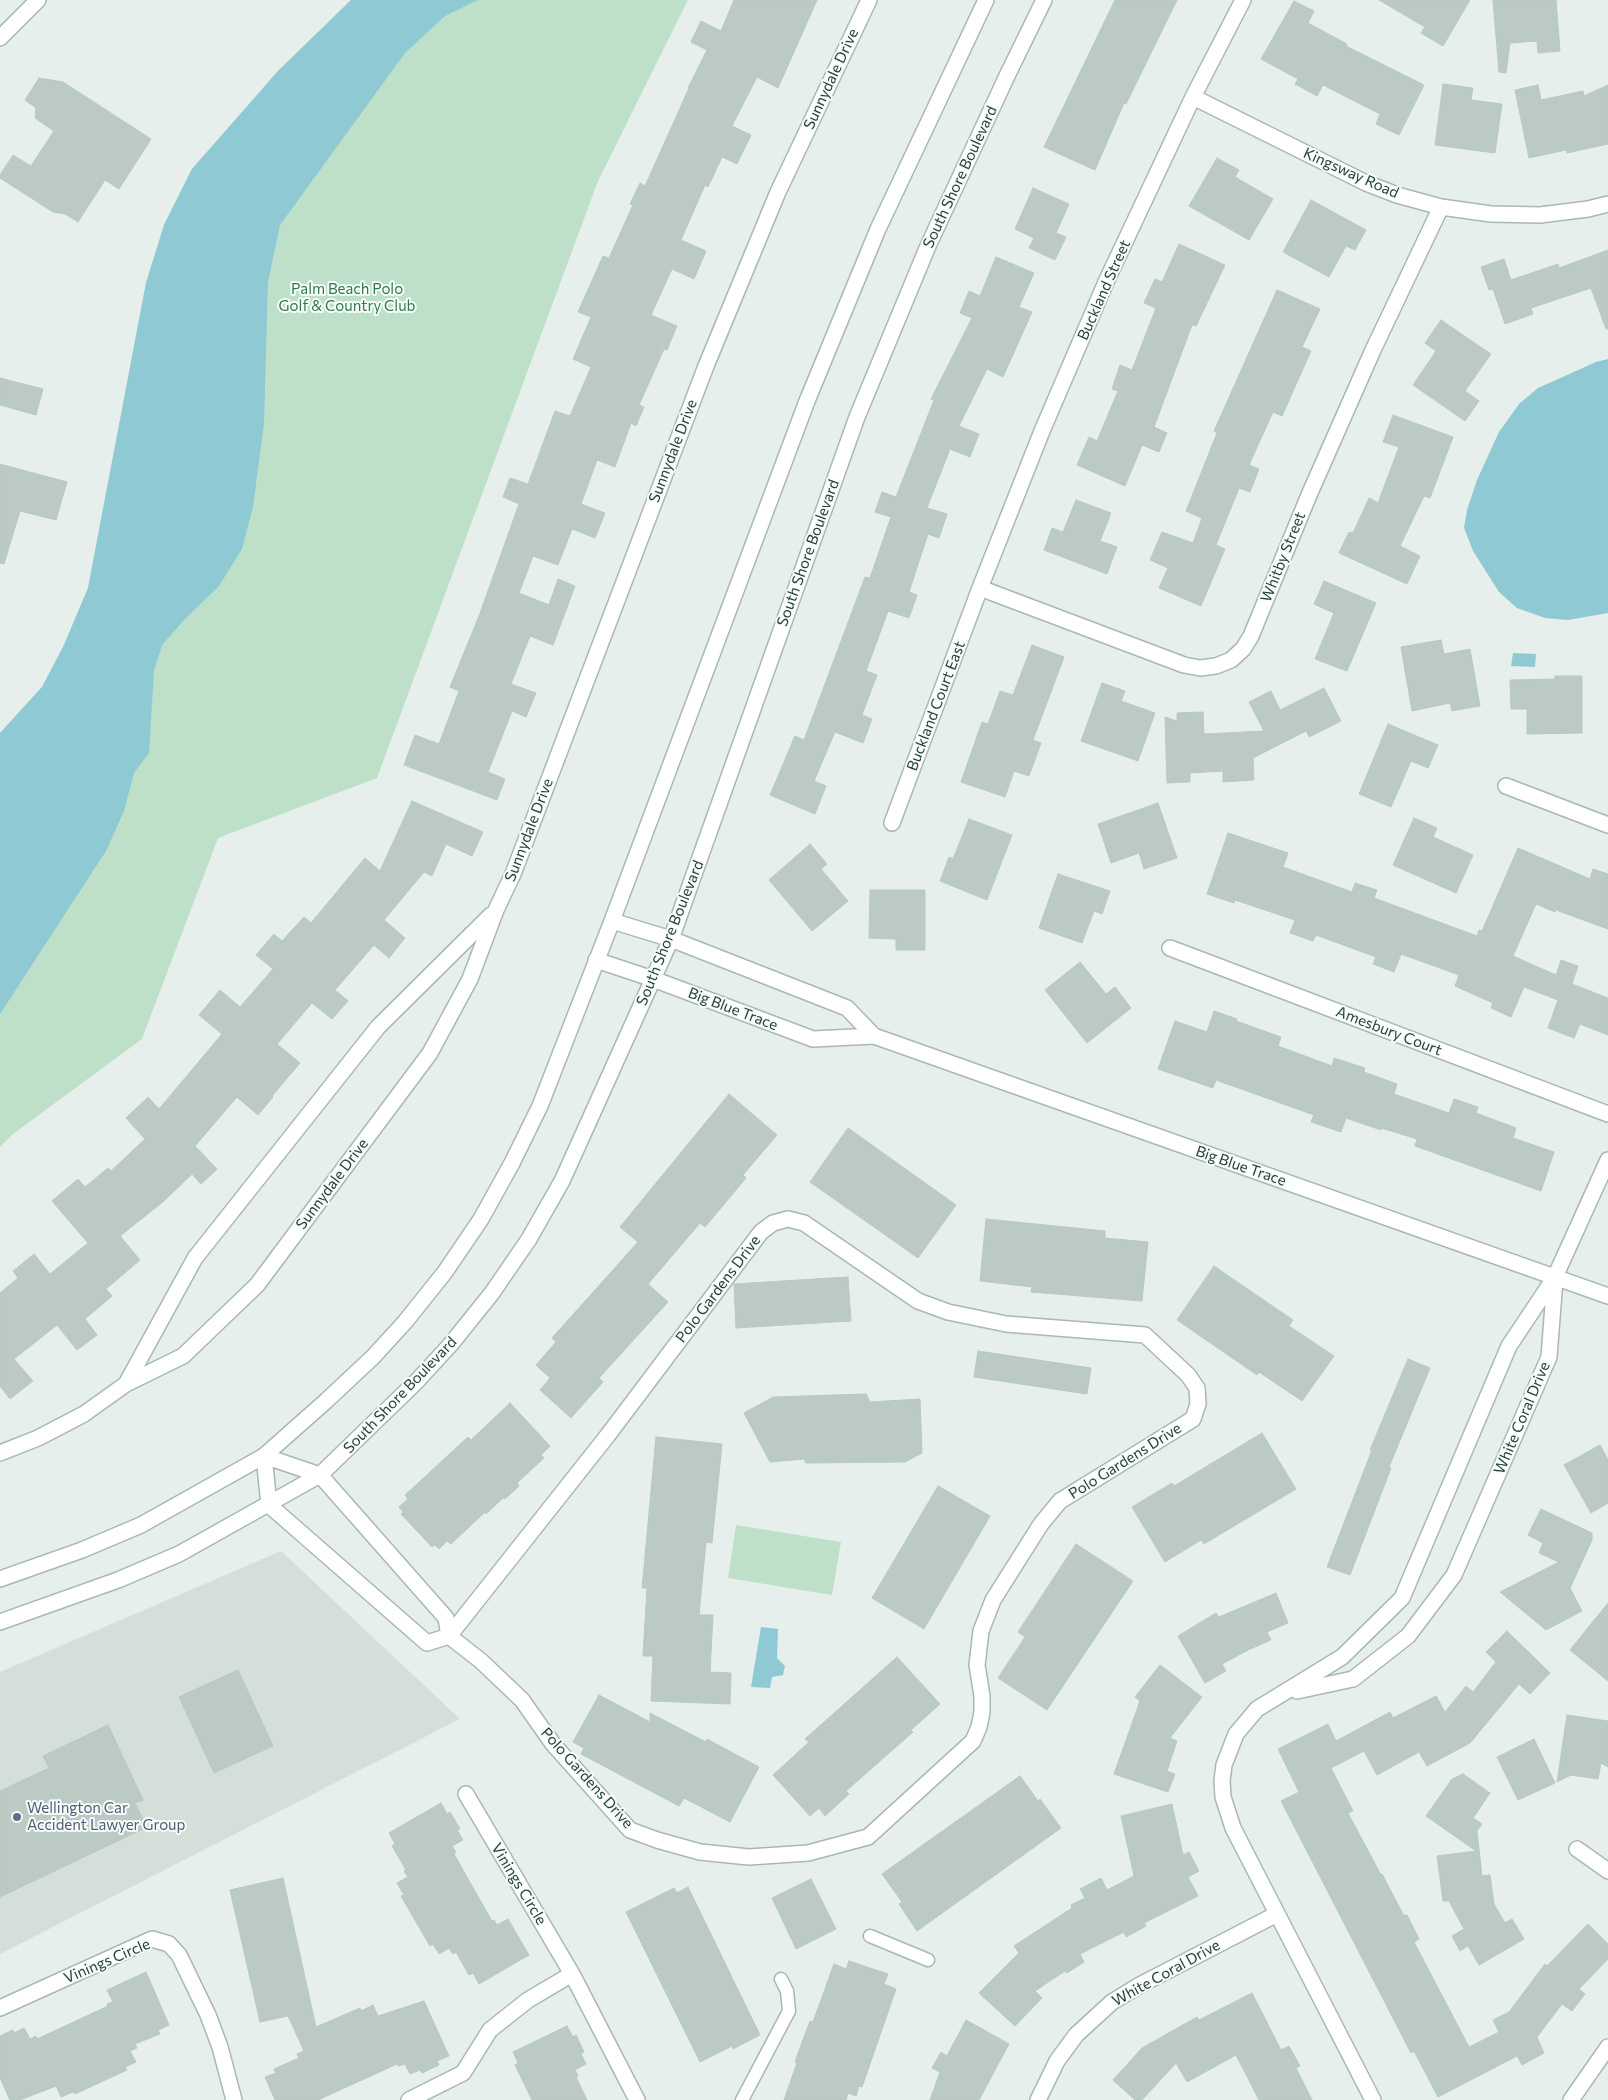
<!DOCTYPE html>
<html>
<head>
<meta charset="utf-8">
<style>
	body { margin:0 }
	canvas { display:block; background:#e6efeb }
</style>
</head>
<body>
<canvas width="1608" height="2100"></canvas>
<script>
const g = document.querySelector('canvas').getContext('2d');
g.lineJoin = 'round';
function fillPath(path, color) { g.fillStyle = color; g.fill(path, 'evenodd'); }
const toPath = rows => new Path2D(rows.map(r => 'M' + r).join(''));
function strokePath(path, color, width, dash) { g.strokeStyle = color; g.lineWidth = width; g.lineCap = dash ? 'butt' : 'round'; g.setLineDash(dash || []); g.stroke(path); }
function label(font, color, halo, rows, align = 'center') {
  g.font = font + ' Commissioner,sans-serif'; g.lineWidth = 4; g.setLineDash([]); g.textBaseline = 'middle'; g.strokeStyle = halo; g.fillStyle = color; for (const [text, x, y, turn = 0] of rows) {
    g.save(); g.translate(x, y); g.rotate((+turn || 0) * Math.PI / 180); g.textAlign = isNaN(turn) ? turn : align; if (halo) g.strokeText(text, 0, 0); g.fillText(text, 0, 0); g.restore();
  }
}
fillPath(toPath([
	[281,1551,460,1719,0,1954,0,1672]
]), '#d4dfda');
fillPath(toPath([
	[351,0,688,0,598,181,377,778,218,838,142,1039,13,1134,0,1147,0,733,42,687,64,645,88,588,146,283,164,225,192,169,278,71],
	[736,1525,841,1542,832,1595,728,1578]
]), '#bfe0c8');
fillPath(toPath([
	[351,0,478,0,445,16,405,53,280,225,268,282,264,423,253,507,242,549,219,586,184,620,162,645,154,671,149,753,134,773,124,811,106,851,0,1014,0,733,42,687,64,645,88,588,146,283,164,225,192,169,278,71],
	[1608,359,1608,613,1568,620,1545,618,1517,608,1499,592,1473,551,1464,528,1467,510,1477,480,1499,432,1519,404,1538,388,1596,362],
	[1513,653,1536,654,1535,667,1511,666],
	[761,1627,778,1629,777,1658,785,1666,783,1675,772,1677,770,1688,751,1687]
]), '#8ec9d4');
const building = toPath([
	[734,0,817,0,778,88,757,77,732,126,751,135,737,164,722,157,708,187,705,185,681,240,706,251,694,279,672,269,651,315,677,326,667,350,664,349,639,405,644,407,636,426,631,423,615,467,597,460,581,504,605,513,595,538,572,529,558,565,533,556,519,593,549,605,558,579,575,586,553,645,530,636,511,684,536,693,526,717,512,711,488,772,505,779,497,800,404,765,415,735,439,744,459,691,450,687,479,616,519,504,503,497,510,478,528,484,555,411,570,416,591,367,573,359,591,317,578,312,603,256,609,258,633,205,630,204,640,183,645,186,689,88,688,88,707,50,691,42,701,21,721,31,734,0],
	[1115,0,1177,0,1126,104,1124,103,1095,170,1044,147,1115,0],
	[1379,0,1470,0,1443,46,1421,33,1425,27,1379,0],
	[1493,0,1556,0,1560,51,1538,53,1537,41,1510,43,1506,73,1499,72,1493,0],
	[1294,1,1314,11,1308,23,1347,44,1346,46,1424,85,1399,135,1376,124,1380,114,1323,85,1317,96,1295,84,1298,79,1261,59,1294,1],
	[39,78,63,82,151,139,119,189,105,180,78,222,65,214,53,212,0,178,0,175,13,155,31,166,54,131,35,118,36,108,25,100,39,78],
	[1443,84,1473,88,1471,100,1502,104,1495,153,1435,145,1443,84],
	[1538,85,1541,100,1583,91,1584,96,1608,85,1608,144,1567,153,1566,150,1529,158,1515,90,1538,85],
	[1217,158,1239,170,1235,177,1273,199,1249,240,1189,206,1217,158],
	[1033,188,1069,204,1056,233,1066,237,1055,260,1029,248,1034,238,1015,229,1033,188],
	[1311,200,1366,230,1355,250,1346,246,1329,277,1283,252,1311,200],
	[1179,244,1225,265,1196,326,1192,325,1154,427,1167,433,1159,452,1142,445,1125,486,1077,465,1089,437,1097,441,1118,391,1112,389,1120,365,1132,370,1156,308,1144,303,1155,279,1162,282,1179,244],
	[1608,250,1608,329,1606,329,1591,288,1531,308,1533,314,1505,324,1493,289,1489,290,1481,267,1504,259,1511,280,1558,264,1559,268,1608,250],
	[996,257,1034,273,1019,307,1032,312,1003,377,987,369,959,426,979,434,970,457,950,449,927,508,947,514,939,538,928,534,909,592,917,595,909,618,888,611,866,671,877,675,862,715,872,719,863,743,835,732,814,781,826,786,815,814,770,795,795,736,804,740,865,577,870,578,891,517,875,512,882,492,896,497,934,400,931,399,972,318,960,313,969,291,980,296,996,257],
	[1277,290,1320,309,1302,347,1311,351,1282,416,1273,412,1249,465,1259,469,1250,492,1239,488,1216,545,1225,549,1201,606,1159,588,1168,568,1150,560,1162,532,1193,543,1202,518,1186,511,1217,433,1214,431,1277,290],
	[1441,320,1491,354,1465,391,1479,401,1465,421,1413,385,1436,351,1425,343,1441,320],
	[0,378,43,389,36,415,0,405,0,378],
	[1393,415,1453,437,1430,498,1424,496,1400,546,1420,556,1407,584,1339,553,1349,532,1353,533,1369,498,1378,503,1399,447,1383,442,1393,415],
	[0,464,67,482,56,520,20,511,4,564,0,563,0,464],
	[1076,500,1111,513,1100,541,1117,547,1107,574,1044,550,1052,528,1063,532,1076,500],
	[1324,581,1376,603,1347,671,1315,659,1334,613,1314,604,1324,581],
	[1441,640,1444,654,1470,649,1480,706,1452,711,1450,703,1412,711,1401,647,1441,640],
	[1032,645,1064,657,1033,740,1041,743,1029,776,1014,771,1005,797,961,782,982,722,988,724,1000,691,1013,695,1032,645],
	[1555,676,1582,676,1582,733,1527,734,1527,709,1511,709,1510,680,1555,679,1555,676],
	[1102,683,1125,691,1121,701,1155,713,1138,761,1081,741,1102,683],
	[1324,688,1341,721,1309,737,1306,731,1253,758,1254,780,1223,782,1223,771,1190,773,1190,782,1167,783,1165,717,1177,721,1177,713,1203,712,1204,734,1264,731,1249,702,1271,691,1280,710,1324,688],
	[1388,724,1438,745,1428,768,1411,761,1391,807,1359,794,1388,724],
	[412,801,483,832,472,856,446,844,432,876,424,872,384,920,405,938,389,958,374,945,335,990,348,1001,332,1019,312,1003,277,1044,300,1063,272,1096,273,1097,258,1115,237,1097,195,1146,217,1169,201,1184,192,1174,164,1201,120,1236,140,1260,106,1289,112,1296,85,1319,97,1335,77,1350,57,1325,14,1359,33,1381,10,1399,0,1386,0,1293,18,1278,13,1271,34,1254,50,1274,88,1243,52,1201,78,1179,85,1187,108,1168,111,1171,145,1139,126,1118,148,1097,159,1109,222,1034,199,1015,220,990,240,1007,273,969,256,955,274,934,282,941,304,917,311,923,365,858,380,871,412,801],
	[1158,803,1177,858,1144,869,1139,853,1111,863,1098,824,1158,803],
	[1414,818,1437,828,1433,837,1473,855,1456,893,1393,865,1414,818],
	[969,819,1012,835,987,900,940,881,949,857,953,859,969,819],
	[1228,833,1288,853,1283,867,1352,892,1355,883,1377,890,1374,898,1477,936,1479,930,1482,931,1518,848,1590,879,1593,869,1608,874,1608,929,1556,910,1555,912,1536,904,1513,956,1556,975,1561,960,1578,966,1572,984,1608,998,1608,1035,1580,1024,1574,1038,1548,1028,1558,1000,1524,987,1511,1017,1491,1008,1493,1003,1455,986,1459,975,1401,954,1394,972,1373,964,1376,957,1316,935,1313,941,1290,933,1295,920,1235,900,1234,903,1207,894,1228,833],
	[810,844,827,864,821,869,848,901,812,931,769,880,810,844],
	[1058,874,1110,891,1102,914,1094,911,1082,943,1039,928,1058,874],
	[870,890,925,890,925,950,896,950,896,939,869,938,870,890],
	[1080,962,1106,994,1115,987,1131,1008,1087,1043,1045,990,1080,962],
	[1214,1011,1237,1019,1236,1021,1281,1037,1278,1046,1332,1066,1334,1058,1365,1068,1364,1072,1397,1084,1394,1094,1449,1113,1454,1099,1478,1107,1476,1113,1516,1128,1513,1138,1554,1152,1541,1191,1415,1146,1417,1139,1381,1128,1381,1130,1346,1118,1341,1132,1311,1122,1314,1115,1216,1080,1213,1088,1158,1069,1175,1021,1207,1032,1214,1011],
	[729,1094,777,1135,743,1175,746,1178,705,1227,700,1223,648,1284,668,1302,599,1378,603,1382,571,1418,540,1390,550,1378,536,1365,556,1342,552,1338,638,1242,620,1227,729,1094],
	[848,1128,956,1205,918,1258,810,1182,848,1128],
	[986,1219,1105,1231,1105,1238,1148,1242,1142,1301,1031,1292,1032,1287,980,1281,986,1219],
	[1214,1266,1293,1320,1289,1326,1334,1356,1302,1401,1259,1372,1257,1375,1177,1320,1214,1266],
	[848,1277,851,1321,736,1328,734,1284,848,1277],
	[978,1351,1091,1368,1087,1394,974,1377,978,1351],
	[1408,1359,1430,1368,1389,1467,1391,1468,1350,1575,1327,1567,1372,1450,1370,1450,1408,1359],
	[866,1394,870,1402,920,1399,922,1453,905,1462,806,1463,804,1459,770,1462,744,1413,773,1397,866,1394],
	[510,1403,550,1446,541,1455,544,1458,517,1483,519,1486,505,1499,503,1498,486,1514,485,1512,451,1544,447,1541,439,1549,435,1545,432,1547,401,1514,403,1512,399,1507,408,1499,405,1495,468,1437,471,1440,510,1403],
	[1262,1433,1296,1489,1204,1544,1201,1540,1165,1562,1132,1507,1172,1483,1174,1486,1262,1433],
	[656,1437,722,1444,712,1543,706,1542,699,1615,713,1615,710,1672,731,1673,730,1704,651,1701,653,1656,643,1656,647,1588,642,1588,656,1437],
	[1600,1445,1608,1460,1608,1503,1591,1513,1564,1465,1600,1445],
	[938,1486,990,1516,924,1629,872,1598,938,1486],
	[1541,1509,1592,1533,1592,1540,1570,1588,1582,1611,1546,1630,1500,1592,1559,1562,1539,1553,1543,1543,1528,1535,1541,1509],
	[1076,1544,1133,1581,1047,1710,998,1678,1025,1637,1018,1632,1076,1544],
	[1276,1593,1288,1623,1267,1632,1271,1640,1248,1650,1222,1664,1226,1671,1205,1683,1178,1636,1216,1613,1219,1617,1276,1593],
	[1608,1603,1608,1681,1570,1650,1608,1603],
	[1507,1631,1550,1673,1530,1694,1519,1684,1470,1743,1427,1766,1419,1752,1377,1775,1364,1751,1331,1768,1353,1811,1348,1813,1381,1875,1382,1874,1404,1916,1407,1915,1419,1939,1414,1942,1469,2047,1499,2032,1493,2020,1509,2012,1545,1964,1547,1966,1588,1924,1608,1944,1608,1959,1579,1989,1585,1994,1572,2011,1562,2004,1537,2037,1544,2053,1522,2065,1517,2056,1438,2097,1414,2051,1411,2053,1281,1801,1299,1792,1278,1749,1328,1724,1336,1741,1390,1712,1393,1718,1436,1696,1445,1712,1466,1686,1473,1692,1496,1662,1486,1652,1507,1631],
	[897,1657,940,1704,911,1730,913,1732,846,1791,849,1794,825,1816,819,1808,810,1816,773,1775,809,1742,805,1739,897,1657],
	[1160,1665,1202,1697,1170,1738,1177,1741,1167,1771,1175,1774,1168,1792,1114,1774,1140,1701,1135,1697,1160,1665],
	[238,1670,273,1746,214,1773,179,1697,238,1670],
	[599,1695,650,1722,650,1713,706,1742,707,1739,759,1767,730,1822,684,1798,679,1806,581,1754,584,1748,573,1742,599,1695],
	[1567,1715,1608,1721,1608,1767,1601,1763,1598,1779,1571,1775,1557,1782,1567,1715],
	[108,1725,143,1800,135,1803,147,1827,0,1897,0,1791,49,1768,43,1756,108,1725],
	[1534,1739,1555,1783,1518,1800,1497,1757,1534,1739],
	[1463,1774,1490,1793,1473,1818,1482,1824,1477,1831,1482,1876,1490,1875,1494,1904,1505,1923,1512,1919,1524,1939,1479,1965,1468,1946,1460,1951,1452,1936,1464,1929,1449,1901,1443,1901,1437,1856,1476,1851,1426,1816,1452,1779,1463,1774],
	[1020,1776,1038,1801,1040,1799,1061,1828,917,1931,899,1904,902,1902,882,1874,1020,1776],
	[441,1803,447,1814,450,1812,460,1829,457,1830,463,1840,452,1846,456,1852,454,1854,476,1893,492,1921,494,1920,497,1925,508,1919,529,1955,479,1984,473,1973,469,1975,456,1952,453,1954,449,1948,439,1954,433,1944,430,1946,401,1896,404,1895,397,1883,408,1877,404,1871,406,1870,392,1846,395,1844,389,1833,441,1803],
	[1172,1804,1183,1855,1189,1852,1199,1871,1188,1877,1198,1896,1144,1923,1146,1926,1126,1937,1124,1932,1080,1954,1084,1962,1067,1973,1065,1971,1035,1991,1042,1998,1015,2026,979,1993,1019,1953,1014,1946,1072,1908,1071,1905,1085,1898,1080,1889,1101,1878,1107,1890,1134,1876,1121,1816,1172,1804],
	[283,1878,316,2027,360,2008,361,2011,373,2005,378,2016,424,2001,449,2056,437,2061,439,2065,422,2073,420,2070,410,2074,405,2064,398,2066,397,2064,318,2100,275,2100,265,2077,276,2073,274,2069,299,2058,297,2054,304,2051,288,2016,260,2022,230,1890,283,1878],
	[811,1879,836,1929,796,1949,772,1898,811,1879],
	[688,1887,760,2035,733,2049,732,2046,700,2062,626,1912,674,1888,677,1893,688,1887],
	[849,1961,888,1974,884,1984,896,1989,862,2087,859,2086,856,2096,848,2093,846,2100,784,2100,797,2063,795,2062,801,2045,810,2021,813,2022,834,1964,846,1969,849,1961],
	[146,1972,169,2025,158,2030,160,2034,135,2044,137,2048,130,2051,136,2062,125,2067,127,2070,75,2094,73,2092,61,2097,56,2086,20,2100,10,2100,0,2078,0,2036,13,2030,14,2033,24,2028,30,2039,36,2036,37,2039,108,2006,107,2004,113,2002,107,1990,146,1972],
	[1252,1993,1281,2050,1289,2046,1300,2066,1296,2068,1312,2100,1259,2100,1236,2055,1187,2082,1176,2063,1142,2100,1135,2100,1113,2080,1142,2048,1197,2017,1199,2020,1252,1993],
	[966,2020,1009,2044,979,2100,930,2100,940,2072,932,2068,941,2052,947,2056,966,2020],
	[567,2026,573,2037,576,2035,584,2052,581,2054,586,2064,575,2070,578,2076,576,2077,587,2100,532,2100,515,2065,518,2063,513,2052,567,2026]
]);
fillPath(building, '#bbcac4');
strokePath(building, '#b8c9c2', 1);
const service = toPath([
	[870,1936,928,1960],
	[742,2100,789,2011,787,1991,781,1979]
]);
const minor = toPath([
	[0,38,38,0],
	[1193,97,1366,183,1397,195,1441,207,1491,214,1540,215,1588,209,1608,204],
	[980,588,1184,665,1200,668,1216,666,1231,660,1243,649,1251,636,1309,495,1373,350,1441,207],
	[1506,786,1608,825],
	[892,823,980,588,1042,431,1106,282,1193,97,1243,0],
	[1170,948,1608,1114],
	[788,1219,804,1223,918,1301,948,1312,1006,1324,1145,1335,1188,1375,1197,1388,1198,1404,1193,1419,1060,1501,1041,1524,993,1600,981,1631,977,1665,982,1696,982,1712,979,1727,973,1741,868,1837,808,1853,749,1857,700,1852,657,1840,630,1830,553,1744,522,1700,481,1661,449,1636,608,1435,761,1232,773,1223,788,1219],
	[126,1384,195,1258,378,1027,491,915],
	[0,1453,38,1438,84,1414,126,1384,183,1356,257,1285,430,1053,470,979,496,910,513,874,706,366,778,192,869,0],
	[264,1456,320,1475,446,1618,449,1636,427,1643,269,1505,264,1456],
	[1297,1691,1353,1679,1408,1636,1454,1575,1549,1357,1555,1279],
	[466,1794,572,1974,637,2100],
	[1577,1849,1608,1871],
	[0,2008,152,1939,169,1944,179,1955,208,2015,220,2047,234,2100],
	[409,2100,463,2073,490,2030,528,2000,572,1974],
	[1038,2100,1057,2061,1076,2035,1112,2002,1140,1985,1277,1914],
	[1373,2100,1233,1828,1223,1797,1222,1781,1224,1765,1236,1734,1257,1709,1342,1657,1402,1598,1509,1346,1555,1277,1608,1160],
	[1571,2100,1608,2047]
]);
const tertiary = toPath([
	[612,921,671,939,847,1008,874,1036],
	[596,960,653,979,813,1039,874,1036,1608,1296],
	[0,1579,82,1550,141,1525,264,1456,326,1401,373,1357,405,1322,445,1272,481,1219,512,1163,540,1106,612,921,807,401,878,229,986,0],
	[0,1622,118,1580,179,1554,320,1475,417,1381,451,1344,492,1293,529,1239,562,1181,671,939,857,417,928,246,1006,78,1044,0]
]);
strokePath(service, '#a8b8b2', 15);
strokePath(minor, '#a8b8b2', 18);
strokePath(tertiary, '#a8b8b2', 18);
strokePath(service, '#fff', 12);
strokePath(minor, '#fff', 15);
strokePath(tertiary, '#fff', 15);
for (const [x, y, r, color] of [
	[17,1817,5,"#5c6f8a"]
]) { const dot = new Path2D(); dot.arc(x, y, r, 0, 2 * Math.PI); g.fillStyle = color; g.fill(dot); strokePath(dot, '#f7fbf9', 2); }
label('15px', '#24423a', '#f7fbf9', [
	["Sunnydale Drive",831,79,-65],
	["Kingsway Road",1351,173,24],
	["South Shore Boulevard",960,177,-65],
	["Buckland Street",1104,290,-66],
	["Sunnydale Drive",673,451,-69],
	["South Shore Boulevard",808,553,-70],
	["Whitby Street",1283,557,-68],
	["Buckland Court East",936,706,-69],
	["Sunnydale Drive",529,830,-69],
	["South Shore Boulevard",670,933,-68],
	["Big Blue Trace",733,1009,21],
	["Amesbury Court",1389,1031,21],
	["Big Blue Trace",1241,1166,19],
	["Sunnydale Drive",332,1184,-53],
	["Polo Gardens Drive",718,1289,-53],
	["South Shore Boulevard",400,1395,-46],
	["White Coral Drive",1522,1418,-67],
	["Polo Gardens Drive",1125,1461,-32],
	["Polo Gardens Drive",587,1778,48],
	["Vinings Circle",519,1884,59],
	["Vinings Circle",107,1961,-23],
	["White Coral Drive",1166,1973,-29]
]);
label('15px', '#2d7a4b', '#f7fbf9', [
	["Palm Beach Polo",347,289],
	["Golf & Country Club",347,306]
]);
label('15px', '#4e5e75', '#f7fbf9', [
	["Wellington Car",27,1808],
	["Accident Lawyer Group",27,1825]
], 'left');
</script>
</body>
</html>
